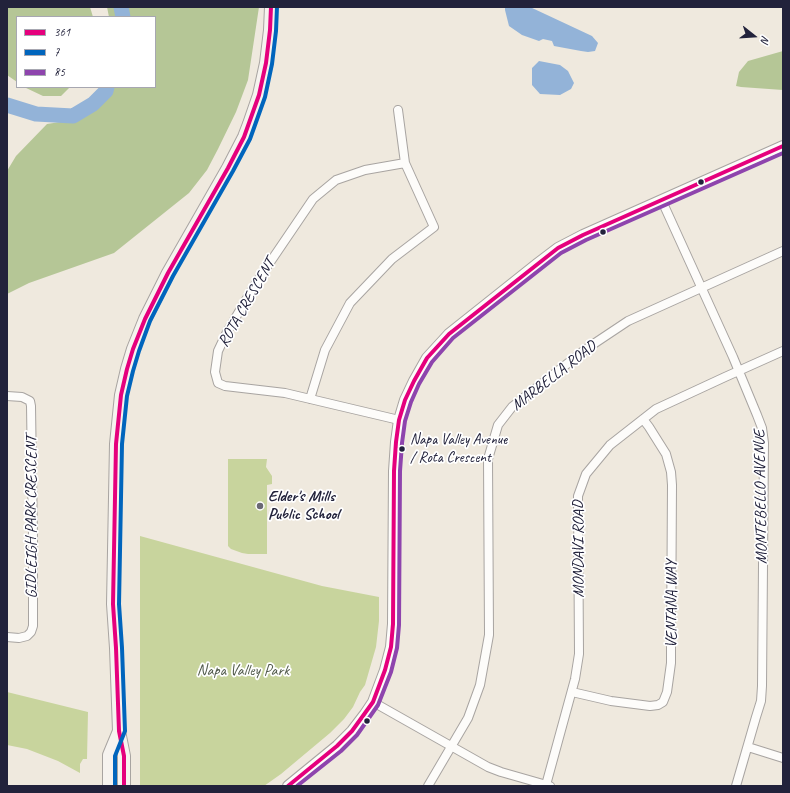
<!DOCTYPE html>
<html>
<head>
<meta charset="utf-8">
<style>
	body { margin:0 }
	#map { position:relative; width:790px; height:793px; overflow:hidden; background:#efe9de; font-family:Caveat,sans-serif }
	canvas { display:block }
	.frame { position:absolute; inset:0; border:8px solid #22223b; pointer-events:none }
	.legend { position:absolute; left:16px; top:16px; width:140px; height:72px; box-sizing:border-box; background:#fff; border:1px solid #a7a7b1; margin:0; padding:5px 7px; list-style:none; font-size:12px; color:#22223b }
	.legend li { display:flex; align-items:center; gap:8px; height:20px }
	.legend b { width:20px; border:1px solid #a7a7b1 }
	.north { position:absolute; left:734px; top:16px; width:40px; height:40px; -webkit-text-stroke:3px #fff; paint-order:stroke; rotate:107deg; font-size:11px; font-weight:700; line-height:16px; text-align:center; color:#22223b }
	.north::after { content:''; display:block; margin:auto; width:14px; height:18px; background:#22223b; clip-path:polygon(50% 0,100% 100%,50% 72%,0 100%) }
</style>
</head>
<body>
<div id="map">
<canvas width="790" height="793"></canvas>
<div class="frame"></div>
<ul class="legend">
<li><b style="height:5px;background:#e5007d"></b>361</li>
<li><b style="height:5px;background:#0065bd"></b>7</li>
<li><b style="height:5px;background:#8e44ad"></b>85</li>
</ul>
<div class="north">N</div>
</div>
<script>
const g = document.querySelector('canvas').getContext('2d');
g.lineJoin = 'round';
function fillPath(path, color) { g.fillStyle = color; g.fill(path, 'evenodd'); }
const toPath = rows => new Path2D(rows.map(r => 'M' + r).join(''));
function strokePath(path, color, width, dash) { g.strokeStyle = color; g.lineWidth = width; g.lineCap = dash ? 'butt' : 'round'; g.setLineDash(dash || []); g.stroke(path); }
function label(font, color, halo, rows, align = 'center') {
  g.font = font + ' Caveat,sans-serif'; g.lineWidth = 3.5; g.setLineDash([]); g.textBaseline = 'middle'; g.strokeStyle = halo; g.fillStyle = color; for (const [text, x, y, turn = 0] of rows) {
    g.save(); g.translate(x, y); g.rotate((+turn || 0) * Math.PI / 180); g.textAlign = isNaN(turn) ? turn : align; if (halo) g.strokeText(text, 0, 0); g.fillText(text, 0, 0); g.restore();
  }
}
fillPath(toPath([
	[228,459,267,459,266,467,272,476,272,484,267,485,267,554,248,554,242,553,231,549,228,546],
	[140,536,322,586,379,597,379,621,376,647,365,685,360,692,353,707,344,719,330,733,281,774,264,786,140,786],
	[7,692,88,712,87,759,83,759,80,764,80,773,58,761,27,749,7,745]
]), '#c8d49d');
fillPath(toPath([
	[7,7,90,7,93,17,17,17,17,82,7,75],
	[107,7,259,7,248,80,236,112,218,149,207,170,189,193,114,253,29,283,7,294,7,171,16,156,47,124,60,122,98,101,112,87,155,87,155,17,109,17],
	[783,51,783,90,741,87,736,86,739,72,748,61],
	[24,87,70,87,61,96,43,96]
]), '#b5c696');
fillPath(toPath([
	[505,7,530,7,592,36,598,43,595,51,588,52,581,51,554,46,552,41,543,39,539,41,522,35,509,26,505,10],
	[539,61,560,65,568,71,574,83,571,89,560,95,540,94,532,85,532,68]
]), '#93b3d8');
strokePath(toPath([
	[121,7,123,17],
	[7,105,36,114,73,116,93,104,106,91,107,87]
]), '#93b3d8', 15);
const minor = toPath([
	[662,201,733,357,757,415,762,428,764,443,762,686,761,701,756,717,736,786],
	[7,396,22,397,30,401,31,406,33,538,33,626,31,632,27,636,19,638,7,637],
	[310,399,325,350,350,303,392,259,434,227,405,163,398,110],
	[399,420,285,393,225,386,218,383,215,372,218,351,227,332,256,283,313,199,336,180,365,170,405,163],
	[572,692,611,701,650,706,658,705,663,702,667,692,671,663,671,648,672,485,671,472,666,454,649,427,643,419],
	[373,702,488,767,501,772,550,786],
	[748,747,783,758],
	[546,785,575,679,579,654,578,496,586,474,610,445,656,409,725,377,783,351],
	[428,786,468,718,480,685,489,635,488,459,498,425,512,407,586,349,628,321,783,251]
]);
const tertiary = toPath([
	[288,786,337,746,352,731,365,714,373,702,385,670,391,647,393,624,394,471,396,442,399,420,405,400,414,381,427,358,449,334,537,264,558,248,583,235,783,146]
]);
const secondary = toPath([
	[109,786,109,755,119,731],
	[124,786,124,756,119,731,116,648,113,604,116,444,121,395,127,369,133,349,145,319,168,273,228,168,244,137,249,124,259,95,266,63,270,30,271,7]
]);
strokePath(minor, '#a8a4a1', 10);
strokePath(tertiary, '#a8a4a1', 12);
strokePath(secondary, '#a8a4a1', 14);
strokePath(minor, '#fdfcfa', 8);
strokePath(tertiary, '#fdfcfa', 10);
strokePath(secondary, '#f6f3ef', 12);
strokePath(toPath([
	[124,786,124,756,119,731,116,648,113,604,116,444,121,395,127,369,133,349,145,319,168,273,228,168,244,137,259,95,266,63,270,30,271,7],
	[288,786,337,746,352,731,373,702,385,670,391,647,393,624,394,471,396,442,399,420,405,400,414,381,427,358,449,334,558,248,583,235,783,146]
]), '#e5007d', 4);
strokePath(toPath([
	[115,786,115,756,125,731,122,648,119,604,122,444,127,396,133,371,139,351,150,321,173,276,233,171,250,139,265,97,272,64,276,31,277,7]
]), '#0065bd', 4);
strokePath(toPath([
	[297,786,341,751,357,735,378,705,391,672,397,648,399,625,400,471,402,443,405,421,411,402,419,384,432,362,453,338,561,253,586,240,783,153]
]), '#8e44ad', 4);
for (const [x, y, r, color] of [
	[701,182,3.5,"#22223b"],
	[603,232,3.5,"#22223b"],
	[402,449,3.5,"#22223b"],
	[260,506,4,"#6a6874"],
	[367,721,3.5,"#22223b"]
]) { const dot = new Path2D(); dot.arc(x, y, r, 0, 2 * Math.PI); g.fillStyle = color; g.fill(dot); strokePath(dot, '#fff', 1.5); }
label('15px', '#22223b', '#fff', [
	["Napa Valley Avenue",410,440],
	["/ Rota Crescent",410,458]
], 'left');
label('16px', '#22223b', '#fff', [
	["ROTA CRESCENT",247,303,-60],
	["MARBELLA ROAD",554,376,-38],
	["MONTEBELLO AVENUE",761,497,-91],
	["GIDLEIGH PARK CRESCENT",32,517,-90],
	["MONDAVI ROAD",579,549,-90],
	["VENTANA WAY",672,604,-90]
]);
label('bold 16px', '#22223b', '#fff', [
	["Elder's Mills",268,497],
	["Public School",268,515]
], 'left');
label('16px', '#515a4b', '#fff', [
	["Napa Valley Park",243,671]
]);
</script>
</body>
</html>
